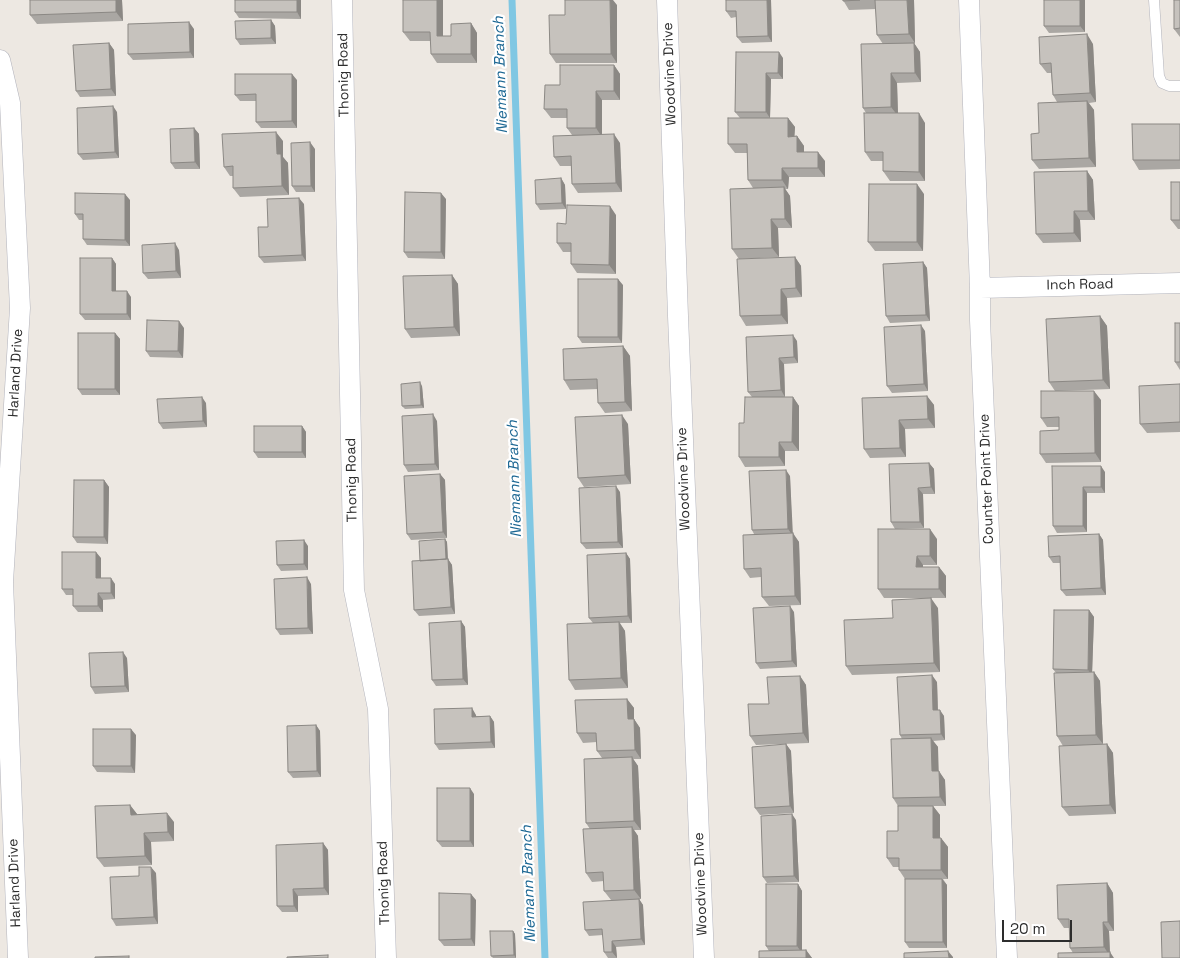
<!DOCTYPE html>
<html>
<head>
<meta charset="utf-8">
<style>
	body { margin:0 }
	#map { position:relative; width:1180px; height:958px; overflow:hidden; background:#ede8e2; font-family:"Space Grotesk",sans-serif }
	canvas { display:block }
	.scale { position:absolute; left:1002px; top:920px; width:70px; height:22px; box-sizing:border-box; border:2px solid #2d2d2d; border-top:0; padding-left:6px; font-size:15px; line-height:18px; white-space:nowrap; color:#2d2d2d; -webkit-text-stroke:4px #fff; paint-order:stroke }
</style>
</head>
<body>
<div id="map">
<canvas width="1180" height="958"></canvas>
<div class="scale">20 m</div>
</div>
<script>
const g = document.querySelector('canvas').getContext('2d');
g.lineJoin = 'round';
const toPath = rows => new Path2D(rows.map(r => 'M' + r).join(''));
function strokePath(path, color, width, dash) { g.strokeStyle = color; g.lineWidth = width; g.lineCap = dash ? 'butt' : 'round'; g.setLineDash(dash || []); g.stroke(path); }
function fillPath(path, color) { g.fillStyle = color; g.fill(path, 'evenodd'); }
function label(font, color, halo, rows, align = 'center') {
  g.font = font + ' "Space Grotesk",sans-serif'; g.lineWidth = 4.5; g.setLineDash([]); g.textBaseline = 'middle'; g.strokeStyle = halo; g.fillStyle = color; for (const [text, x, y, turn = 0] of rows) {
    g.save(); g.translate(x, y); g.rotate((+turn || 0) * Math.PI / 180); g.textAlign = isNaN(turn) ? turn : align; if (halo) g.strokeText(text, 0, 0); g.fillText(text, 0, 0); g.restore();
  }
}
strokePath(toPath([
	[512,0,545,958]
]), '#80c7e3', 7);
const service = toPath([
	[1154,0,1159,76,1162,83,1169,86,1180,86]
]);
const minor = toPath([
	[342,0,354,590,378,709,386,958],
	[667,0,678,316,704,958],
	[969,0,980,288,980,320,1007,958],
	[0,60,10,103,20,308,3,582,18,958],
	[980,288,1180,283]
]);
strokePath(service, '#b2b3bc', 11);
strokePath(minor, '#b2b3bc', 21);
strokePath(service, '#fff', 10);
strokePath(minor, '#fff', 20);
fillPath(toPath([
	[30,0,122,0,123,21,37,24,30,15],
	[235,0,301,0,301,19,239,18,235,12],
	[403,0,443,0,443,36,451,36,471,23,477,33,477,63,437,63,431,54,431,41,410,41,403,32],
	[726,0,771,0,772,42,742,43,737,37,736,17,731,18,726,11],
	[843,0,914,0,915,43,914,43,920,52,921,82,897,83,898,113,925,123,925,181,890,181,883,171,883,161,871,161,865,152,866,113,863,108,883,44,877,35,876,9,849,10],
	[1085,0,1085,32,1049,33,1044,26],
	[1180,0,1180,37,1174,29],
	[617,5,617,63,556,63,550,54],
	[271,20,275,26,276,44,240,45,236,39],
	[194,29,194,58,133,60,128,54],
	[109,43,114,50,116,96,80,97,76,91],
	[1093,44,1096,102,1089,103,1094,110,1096,167,1039,169,1032,160,1039,133,1057,102,1053,95,1051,73,1047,73,1040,64],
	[736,52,783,58,783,79,771,79,770,118,788,118,795,127,794,136,797,136,804,146,804,152,825,161,825,177,789,177,788,189,785,189,790,196,792,228,778,228,779,257,739,259,732,249,753,188,748,180,747,153,735,153,728,144,740,118,735,112],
	[614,65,620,74,620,100,602,100,602,135,620,143,622,192,578,193,572,184,571,166,560,166,554,157,572,135,567,128,567,118,551,118,544,109,560,85],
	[297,80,297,128,261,128,256,122,256,101,240,101,235,95],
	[117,112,119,158,83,160,78,154],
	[1180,124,1180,169,1139,170,1133,160],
	[194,128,199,134,200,169,175,169,171,163],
	[283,141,283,157,288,163,289,195,240,197,233,188,233,176,230,176,224,167],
	[315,149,315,192,296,192,292,186],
	[1087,171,1093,180,1095,220,1080,220,1081,242,1043,243,1036,234],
	[561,178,565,185,566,209,540,210,536,204],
	[1180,182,1180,229,1178,229,1171,220],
	[924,194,923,251,875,251,868,242],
	[446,199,445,259,408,258,404,252],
	[130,200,130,246,87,245,83,239,83,220,79,220,75,214],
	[304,204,306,261,264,263,259,257,268,227],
	[616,215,616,274,577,273,571,264,571,252,563,252,557,243,566,224],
	[179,250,181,278,148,279,143,273],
	[795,257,801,266,802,297,787,298,788,324,746,326,740,316],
	[112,258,116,264,116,291,131,297,131,320,85,320,80,314],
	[923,262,927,268,930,321,890,323,886,316],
	[452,275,458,284,460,336,411,338,405,329],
	[623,285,622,343,582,343,578,337],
	[1100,316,1107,326,1110,389,1059,391,1101,400,1101,462,1046,463,1040,454,1059,430,1059,427,1047,427,1041,418,1055,391,1049,382],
	[1180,323,1180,370,1175,362],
	[184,328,183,358,150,357,146,351],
	[925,331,928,391,892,393,887,386],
	[115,333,120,339,120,395,82,395,78,389],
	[746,337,797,341,798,363,784,364,785,397,793,397,799,406,799,451,785,451,785,466,745,467,739,457,744,423,752,397,748,392],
	[623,346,630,356,632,411,605,413,598,403,598,389,570,390,564,380],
	[1180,384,1180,432,1147,433,1140,424],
	[422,386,424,408,405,409,402,406],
	[927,396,934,405,935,428,905,429,906,457,870,458,864,449],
	[206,403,207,427,163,429,159,423],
	[437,421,439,470,408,472,404,465],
	[628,424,631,484,584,487,578,478],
	[302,426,306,432,306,458,258,458,254,452],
	[929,463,934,469,935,494,923,494,924,528,895,529,891,522],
	[1052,466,1105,472,1105,493,1087,493,1087,532,1057,533,1053,526],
	[440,474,445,480,447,538,411,540,407,534],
	[790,476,792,533,799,542,801,605,769,606,762,597,761,577,750,578,744,569,754,534,752,530],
	[104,480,109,487,108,544,77,543,73,537],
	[620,492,623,548,586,549,581,543],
	[1099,534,1103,540,1106,595,1066,596,1061,590,1060,563,1053,563,1049,557],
	[445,539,447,542,448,559,452,565,455,614,419,616,414,610,420,561],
	[937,539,937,565,923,565,923,567,939,567,946,576,946,598,884,598,878,589],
	[308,546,308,570,281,571,277,565],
	[626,553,630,559,632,623,620,623,625,631,628,688,575,690,569,680,593,623,589,618],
	[101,558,101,578,115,584,115,599,103,600,103,612,78,612,73,606,73,595,66,595,62,589],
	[311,584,313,634,280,635,276,629],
	[938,608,940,672,852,675,846,666],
	[1089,610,1094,617,1092,672,1094,672,1100,681,1103,744,1107,744,1113,753,1116,814,1069,816,1062,807,1063,746,1057,736,1056,673,1053,669],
	[794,612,797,667,760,669,756,663],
	[461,621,465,627,468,685,436,686,432,680],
	[127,658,129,692,95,694,91,687],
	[800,676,806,685,809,743,756,745,750,736,769,704],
	[937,682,938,710,944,716,945,740,933,741,938,747,938,771,945,780,946,806,933,806,940,815,940,838,941,838,948,847,948,879,943,879,947,885,947,948,909,948,905,942,905,879,899,870,899,867,893,867,887,858,898,831,898,806,893,798,902,739,900,735],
	[627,699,634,708,634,719,640,728,641,759,633,759,638,766,641,830,634,830,638,836,641,899,639,899,643,905,645,945,616,947,617,958,608,958,604,952,603,935,589,936,585,930,611,900,604,891,604,881,592,882,586,873,590,829,586,823,602,758,597,751,597,742,583,743,577,733],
	[476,715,476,716,490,716,494,722,495,748,439,750,435,744],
	[316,725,320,731,321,777,293,778,288,772],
	[136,735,135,773,97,772,93,766],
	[786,744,791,751,794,813,760,815,755,808],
	[474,794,474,847,442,847,437,841],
	[130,805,137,814,174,822,174,841,151,842,152,865,104,867,97,858],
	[796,820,799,882,767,883,763,877],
	[323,843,328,850,329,895,298,896,298,912,282,912,277,906],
	[156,873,158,924,116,926,112,919,139,876],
	[1107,883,1113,893,1114,931,1109,931,1110,952,1073,953,1070,948,1069,928,1064,928,1058,919],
	[798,884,802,891,802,950,806,950,812,958,759,958,769,951,766,946],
	[476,900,475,946,444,946,439,940],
	[513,931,515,934,516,958,493,958,491,956]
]), '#aaa7a3');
fillPath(toPath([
	[116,0,122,0,123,21,116,12],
	[297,0,301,0,301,19,297,12],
	[437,0,443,0,443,46,437,36],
	[610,0,613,0,617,5,617,63,611,54],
	[767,0,771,0,772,42,768,36],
	[907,0,914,0,915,43,909,34],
	[1080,0,1085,0,1085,32,1080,26],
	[271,20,275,26,276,44,271,38],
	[189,22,194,29,194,58,190,52],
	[471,23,477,33,477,63,471,54],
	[1087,34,1093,44,1096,102,1090,93],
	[109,43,114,50,116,96,111,89],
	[914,43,920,52,921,82,915,73],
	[779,52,783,58,783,79,778,73],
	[614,65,620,74,620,100,614,91],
	[766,73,771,79,770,118,766,112],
	[891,73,897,83,898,116,891,107],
	[292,74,297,80,297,128,292,121],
	[596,91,602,100,602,137,596,128],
	[1087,101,1094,110,1096,167,1089,158],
	[113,106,117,112,119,158,115,152],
	[919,113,925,123,925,181,919,172],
	[788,118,795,127,794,146,788,137],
	[194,128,199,134,200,169,195,162],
	[276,132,283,141,283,157,288,163,289,195,282,186,277,154],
	[614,134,620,143,622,192,616,183],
	[797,136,804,146,804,161,797,152],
	[310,142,315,149,315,192,311,186],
	[818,152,825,161,825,177,818,168],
	[782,168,789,177,788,189,782,180],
	[1087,171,1093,180,1095,220,1088,211],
	[561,178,565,185,566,209,562,203],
	[917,184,924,194,923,251,917,242],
	[784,187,790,196,792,228,785,219],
	[441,193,446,199,445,259,441,252],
	[125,194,130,200,130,246,125,240],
	[299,198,304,204,306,261,302,255],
	[610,206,616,215,616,274,609,265],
	[1074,211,1080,220,1081,242,1074,233],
	[771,219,778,228,779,257,772,248],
	[175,243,179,250,181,278,176,271],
	[795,257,801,266,802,297,796,288],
	[112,258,116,264,116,297,112,291],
	[923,262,927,268,930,321,926,315],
	[452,275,458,284,460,336,454,327],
	[618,279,623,285,622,343,618,337],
	[781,289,787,298,788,324,781,315],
	[127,291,131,297,131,320,127,314],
	[1100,316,1107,326,1110,389,1103,380],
	[179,321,184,328,183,358,178,351],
	[921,325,925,331,928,391,924,384],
	[115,333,120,339,120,395,115,389],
	[793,335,797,341,798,363,794,357],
	[623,346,630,356,632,411,625,402],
	[779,358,784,364,785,397,781,390],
	[420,382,422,386,424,408,421,405],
	[1094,391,1101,400,1101,462,1095,453],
	[927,396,934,405,935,428,928,419],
	[202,397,206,403,207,427,203,421],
	[793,397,799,406,799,451,792,442],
	[433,414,437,421,439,470,435,464],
	[622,415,628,424,631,484,625,475],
	[899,420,905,429,906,457,900,448],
	[302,426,306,432,306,458,302,452],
	[779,442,785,451,785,466,779,457],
	[929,463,934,469,935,494,931,487],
	[1101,466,1105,472,1105,493,1101,487],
	[786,470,790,476,793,536,788,529],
	[440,474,445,480,447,538,443,532],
	[104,480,109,487,108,544,104,537],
	[616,486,620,492,623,548,618,542],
	[1083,487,1087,493,1087,532,1083,526],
	[918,488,923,494,924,528,920,522],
	[930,529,937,539,937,565,930,556],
	[793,533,799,542,801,605,795,596],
	[1099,534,1103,540,1106,595,1101,588],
	[445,539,447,542,448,564,446,561],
	[304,540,308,546,308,570,304,564],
	[96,552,101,558,101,584,96,578],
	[626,553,630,559,632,623,628,616],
	[917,556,923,565,923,576,916,567],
	[448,559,452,565,455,614,451,607],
	[939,567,946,576,946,598,939,589],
	[307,577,311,584,313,634,308,628],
	[111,578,115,584,115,599,111,593],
	[98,593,103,600,103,612,98,606],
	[931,598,938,608,940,672,934,663],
	[790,606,794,612,797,667,792,661],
	[1089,610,1094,617,1092,676,1088,670],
	[461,621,465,627,468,685,463,679],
	[619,622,625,631,628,688,621,678],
	[123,652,127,658,129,692,125,686],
	[1094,672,1100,681,1103,744,1096,735],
	[932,675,937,682,938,716,933,710],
	[800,676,806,685,809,743,803,733],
	[627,699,634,708,634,719,640,728,641,759,635,750,628,719],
	[472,708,476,715,477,723,472,717],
	[940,710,944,716,945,740,941,734],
	[490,716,494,722,495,748,491,742],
	[316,725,320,731,321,777,317,771],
	[131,729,136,735,135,773,131,766],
	[931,738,938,747,939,780,932,771],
	[786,744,791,751,794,813,790,806],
	[1107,744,1113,753,1116,814,1110,805],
	[632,757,638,766,641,830,634,821],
	[939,771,945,780,946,806,940,797],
	[470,788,474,794,474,847,470,841],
	[130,805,137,814,137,824,131,815],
	[933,806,940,815,940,847,933,838],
	[167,813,174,822,174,841,168,832],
	[792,814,796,820,799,882,794,876],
	[632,827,638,836,641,899,634,890],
	[144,833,151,842,152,865,145,856],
	[941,838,948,847,948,879,941,870],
	[323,843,328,850,329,895,324,888],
	[151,867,156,873,158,924,154,917],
	[942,879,947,885,947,948,943,942],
	[1107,883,1113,893,1114,931,1108,922],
	[798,884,802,891,802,953,797,946],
	[293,889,298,896,298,912,294,906],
	[471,894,476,900,475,946,471,939],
	[639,899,643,905,645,945,641,939],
	[1103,922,1109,931,1110,956,1104,947],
	[513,931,515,934,516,958,514,955],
	[612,941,616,947,617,958,612,952],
	[806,950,812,958,806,958],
	[948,951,953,957,953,958,949,958],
	[1110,952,1114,958,1110,958]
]), '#8b8884');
const building = toPath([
	[30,0,116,0,116,12,30,15,30,0],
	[235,0,297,0,297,12,235,12,235,0],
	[403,0,437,0,437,36,451,36,451,24,471,23,471,54,431,54,430,32,403,32,403,0],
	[565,0,610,0,611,54,550,54,549,15,565,15,565,0],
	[726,0,767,0,768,36,737,37,736,11,726,11,726,0],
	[843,0,860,0,843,1,843,0],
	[875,0,907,0,909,34,877,35,875,0],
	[1044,0,1080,0,1080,26,1044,26,1044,0],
	[1174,0,1180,0,1180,28,1174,29,1174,0],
	[271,20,271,38,236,39,235,21,271,20],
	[189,22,190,52,128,54,128,24,189,22],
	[1087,34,1090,93,1053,95,1051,63,1040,64,1039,37,1087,34],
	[109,43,111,89,76,91,73,45,109,43],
	[914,43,915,73,891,73,891,107,863,108,861,44,914,43],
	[736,52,779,52,778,73,766,73,766,112,735,112,736,52],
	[560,65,614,65,614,91,596,91,596,128,567,128,567,109,544,109,545,85,560,85,560,65],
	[235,74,292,74,292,121,256,122,256,94,235,95,235,74],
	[1087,101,1089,158,1032,160,1031,134,1039,133,1038,103,1087,101],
	[113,106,115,152,78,154,77,108,113,106],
	[864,113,919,113,919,172,883,171,883,152,865,152,864,113],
	[728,118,788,118,788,137,797,136,797,152,818,152,818,168,782,168,782,180,748,180,747,144,728,144,728,118],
	[1132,124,1180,124,1180,160,1133,160,1132,124],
	[194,128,195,162,171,163,170,129,194,128],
	[276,132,277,154,281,154,282,186,233,188,233,166,224,167,222,134,276,132],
	[614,134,616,183,572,184,571,156,554,157,553,136,614,134],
	[310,142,311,186,292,186,291,143,310,142],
	[1087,171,1088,211,1074,211,1074,233,1036,234,1034,172,1087,171],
	[561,178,562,203,536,204,535,180,561,178],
	[1171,182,1180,182,1180,220,1171,220,1171,182],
	[869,184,917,184,917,242,868,242,869,184],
	[784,187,785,219,771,219,772,248,732,249,730,189,784,187],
	[405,192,441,193,441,252,404,252,405,192],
	[75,193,125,194,125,240,83,239,83,214,75,214,75,193],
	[299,198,302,255,259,257,258,227,268,227,267,199,299,198],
	[567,205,610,206,609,265,571,264,571,243,557,243,557,223,566,224,567,205],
	[175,243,176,271,143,273,142,245,175,243],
	[795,257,796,288,781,289,781,315,740,316,737,259,795,257],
	[80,258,112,258,112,291,127,291,127,314,80,314,80,258],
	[923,262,926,315,886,316,883,264,923,262],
	[452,275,454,327,405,329,403,276,452,275],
	[578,279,618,279,618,337,578,337,578,279],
	[1100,316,1103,380,1049,382,1046,319,1100,316],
	[147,320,179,321,178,351,146,351,147,320],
	[1175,323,1180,323,1180,362,1175,362,1175,323],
	[921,325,924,384,887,386,884,327,921,325],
	[78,333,115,333,115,389,78,389,78,333],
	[793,335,794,357,779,358,781,390,748,392,746,337,793,335],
	[623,346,625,402,598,403,597,379,564,380,563,349,623,346],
	[420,382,421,405,402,406,401,384,420,382],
	[1180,384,1180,422,1140,424,1139,386,1180,384],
	[1041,391,1094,391,1095,453,1040,454,1040,431,1059,430,1059,417,1041,418,1041,391],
	[927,396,928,419,899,420,900,448,864,449,862,398,927,396],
	[202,397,203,421,159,423,157,399,202,397],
	[745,397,793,397,792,442,779,442,779,457,739,457,739,423,744,423,745,397],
	[433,414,435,464,404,465,402,416,433,414],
	[622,415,625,475,578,478,575,417,622,415],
	[254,426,302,426,302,452,254,452,254,426],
	[929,463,931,487,918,488,920,522,891,522,889,464,929,463],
	[1052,466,1101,466,1101,487,1083,487,1083,526,1053,526,1052,466],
	[786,470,788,529,752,530,749,471,786,470],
	[440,474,443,532,407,534,404,476,440,474],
	[74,480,104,480,104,537,73,537,74,480],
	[616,486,618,542,581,543,579,488,616,486],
	[878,529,930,529,930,556,917,556,916,567,939,567,939,589,878,589,878,529],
	[793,533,795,596,762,597,761,568,744,569,743,535,793,533],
	[1099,534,1101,588,1061,590,1060,556,1049,557,1048,536,1099,534],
	[445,539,446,559,420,561,419,541,445,539],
	[304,540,304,564,277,565,276,541,304,540],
	[62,552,96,552,96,578,111,578,111,593,98,593,98,606,73,606,73,589,62,589,62,552],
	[626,553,628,616,589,618,587,555,626,553],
	[448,559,451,607,414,610,412,561,448,559],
	[307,577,308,628,276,629,274,579,307,577],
	[931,598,934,663,846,666,844,620,893,618,892,600,931,598],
	[790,606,792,661,756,663,753,608,790,606],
	[1054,610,1089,610,1088,670,1053,669,1054,610],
	[461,621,463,679,432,680,429,623,461,621],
	[619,622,621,678,569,680,567,624,619,622],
	[123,652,125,686,91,687,89,653,123,652],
	[1094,672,1096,735,1057,736,1054,673,1094,672],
	[932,675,933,710,940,710,941,734,900,735,897,677,932,675],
	[800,676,803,733,750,736,748,704,769,704,767,677,800,676],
	[627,699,628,719,634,719,635,750,597,751,596,733,577,733,575,700,627,699],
	[472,708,472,717,490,716,491,742,435,744,434,709,472,708],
	[316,725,317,771,288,772,287,726,316,725],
	[93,729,131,729,131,766,93,766,93,729],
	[931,738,932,771,939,771,940,797,893,798,891,739,931,738],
	[786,744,790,806,755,808,752,747,786,744],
	[1107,744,1110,805,1062,807,1059,746,1107,744],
	[632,757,634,821,586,823,584,759,632,757],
	[437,788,470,788,470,841,437,841,437,788],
	[130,805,131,815,167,813,168,832,144,833,145,856,97,858,95,806,130,805],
	[898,806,933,806,933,838,941,838,941,870,899,870,899,858,887,858,887,831,898,831,898,806],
	[792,814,794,876,763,877,761,816,792,814],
	[632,827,634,890,604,891,603,872,586,873,583,829,632,827],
	[323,843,324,888,293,889,294,906,277,906,276,845,323,843],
	[139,867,151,867,154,917,112,919,110,877,139,876,139,867],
	[905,879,942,879,943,942,905,942,905,879],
	[1107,883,1108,922,1103,922,1104,947,1070,948,1069,919,1058,919,1057,885,1107,883],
	[766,884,798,884,797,946,766,946,766,884],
	[439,893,471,894,471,939,439,940,439,893],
	[639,899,641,939,612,941,612,952,604,952,602,929,585,930,583,902,639,899],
	[1180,921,1180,958,1162,958,1161,922,1180,921],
	[490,931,513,931,514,955,491,956,490,931],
	[806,950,806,958,759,958,759,951,806,950],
	[948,951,949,958,904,958,904,953,948,951],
	[1110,952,1110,958,1058,958,1058,953,1110,952],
	[328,955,328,958,287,958,287,957,328,955],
	[129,956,129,958,95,958,95,957,129,956]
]);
fillPath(building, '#c6c2bd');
strokePath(building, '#8b8884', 1);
label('14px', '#2d2d2d', '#fff', [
	["Woodvine Drive",670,74,-92],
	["Thonig Road",344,75,-91],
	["Inch Road",1080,285,-1],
	["Harland Drive",16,373,-87],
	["Woodvine Drive",684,479,-92],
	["Counter Point Drive",987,479,-92],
	["Thonig Road",352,480,-91],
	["Harland Drive",15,883,-92],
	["Thonig Road",384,883,-92],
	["Woodvine Drive",701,884,-92]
]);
label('italic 15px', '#1c6793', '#fff', [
	["Niemann Branch",501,75,-92],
	["Niemann Branch",515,479,-92],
	["Niemann Branch",529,884,-92]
]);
</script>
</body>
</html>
